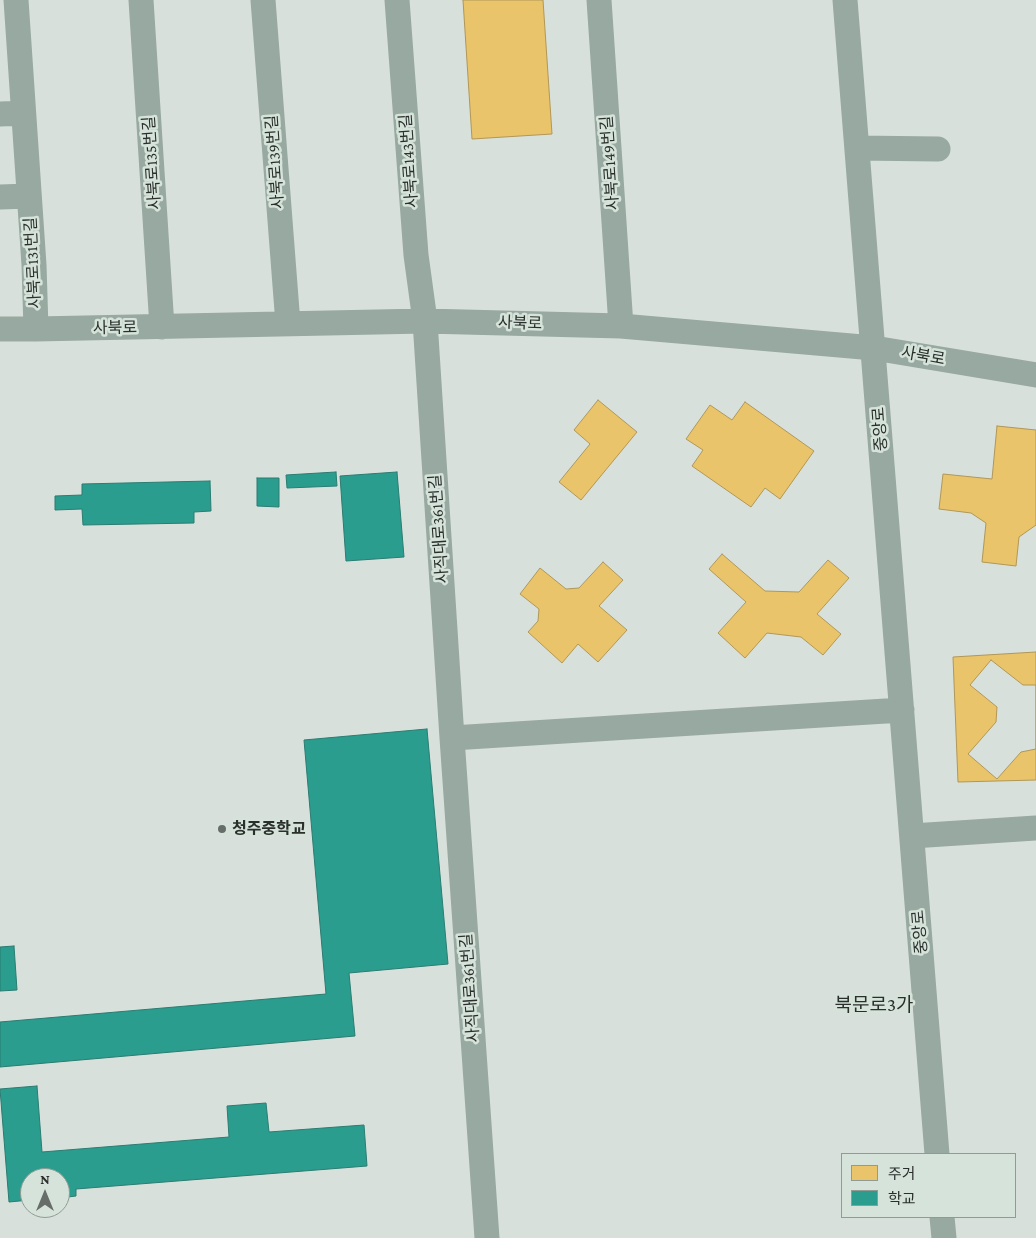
<!DOCTYPE html>
<html>
<head>
<meta charset="utf-8">
<style>
	body { margin:0 }
	#map { position:relative; width:1036px; height:1238px; overflow:hidden; background:#d8e0db; font-family:"Crimson Pro","Noto Sans KR",serif }
	canvas { display:block }
	.legend { position:absolute; left:841px; top:1153px; width:175px; height:65px; box-sizing:border-box; background:#d5e3da; border:1px solid #919b94; margin:0; padding:6px 9px; list-style:none; font-size:15px; color:#2a2f2c }
	.legend li { display:flex; align-items:center; gap:10px; height:25px }
	.legend b { width:25px; border:1px solid #919b94 }
	.north { position:absolute; left:20px; top:1168px; width:50px; height:50px; box-sizing:border-box; background:#d5e3da; border:1px solid #919b94; border-radius:50%; rotate:0deg; font-size:14px; font-weight:700; line-height:20px; text-align:center; color:#2a2f2c }
	.north::after { content:''; display:block; margin:auto; width:18px; height:22px; background:#676d69; clip-path:polygon(50% 0,100% 100%,50% 72%,0 100%) }
</style>
</head>
<body>
<div id="map">
<canvas width="1036" height="1238"></canvas>
<ul class="legend">
<li><b style="height:14px;background:#e9c46a"></b>주거</li>
<li><b style="height:14px;background:#2a9d8f"></b>학교</li>
</ul>
<div class="north">N</div>
</div>
<script>
const g = document.querySelector('canvas').getContext('2d');
g.lineJoin = 'round';
function fillPath(path, color) { g.fillStyle = color; g.fill(path, 'evenodd'); }
const toPath = rows => new Path2D(rows.map(r => 'M' + r).join(''));
function strokePath(path, color, width, dash) { g.strokeStyle = color; g.lineWidth = width; g.lineCap = dash ? 'butt' : 'round'; g.setLineDash(dash || []); g.stroke(path); }
function label(font, color, halo, rows, align = 'center') {
  g.font = font + ' "Crimson Pro","Noto Sans KR",serif'; g.lineWidth = 5; g.setLineDash([]); g.textBaseline = 'middle'; g.strokeStyle = halo; g.fillStyle = color; for (const [text, x, y, turn = 0] of rows) {
    g.save(); g.translate(x, y); g.rotate((+turn || 0) * Math.PI / 180); g.textAlign = isNaN(turn) ? turn : align; if (halo) g.strokeText(text, 0, 0); g.fillText(text, 0, 0); g.restore();
  }
}
const homes = toPath([
	[463,0,543,0,552,134,472,139,463,0],
	[598,400,637,432,581,500,559,482,590,444,574,430,598,400],
	[745,402,814,451,780,499,765,488,751,507,692,466,703,450,686,439,710,405,732,420,745,402],
	[997,426,1036,430,1036,525,1019,537,1016,566,982,562,986,523,971,513,939,509,943,474,992,479,997,426],
	[722,554,765,591,799,592,828,560,849,578,817,614,841,634,823,655,801,637,767,633,745,658,718,633,746,602,709,569,722,554],
	[603,562,623,580,599,606,627,630,598,662,578,644,562,663,528,632,538,621,539,609,520,594,540,568,566,589,579,588,603,562],
	[1036,652,1036,780,958,782,953,657,1036,652],
	[991,660,1023,685,1036,685,1036,749,1021,752,997,779,968,754,996,722,997,707,970,685,991,660]
]);
fillPath(homes, '#e9c46a');
strokePath(homes, '#b09757', 1);
const schools = toPath([
	[336,472,337,486,287,488,286,475,336,472],
	[397,472,404,557,346,561,340,476,397,472],
	[257,478,279,478,279,507,257,506,257,478],
	[210,481,211,511,194,512,194,523,83,525,82,509,55,510,55,496,82,495,82,484,210,481],
	[427,729,448,964,349,973,355,1036,0,1067,0,1022,326,994,304,740,427,729],
	[14,946,17,990,0,991,0,947,14,946],
	[37,1086,42,1152,229,1137,227,1106,266,1103,269,1132,364,1125,367,1166,76,1189,76,1196,60,1198,60,1178,30,1178,30,1200,9,1202,0,1089,37,1086]
]);
fillPath(schools, '#2a9d8f');
strokePath(schools, '#2a7c71', 1);
strokePath(toPath([
	[16,0,34,265,36,329],
	[141,0,162,327],
	[263,0,288,324],
	[397,0,416,255,425,321,452,738,487,1238],
	[599,0,621,326],
	[845,0,937,1154],
	[0,114,23,113],
	[858,148,938,149],
	[0,197,29,196],
	[0,329,36,329,425,321,621,326,874,348,1036,375],
	[452,738,902,710],
	[912,836,1036,828],
	[942,1217,944,1238]
]), '#97a9a0', 25);
for (const [x, y, r, color] of [
	[222,829,5,"#676d69"]
]) { const dot = new Path2D(); dot.arc(x, y, r, 0, 2 * Math.PI); g.fillStyle = color; g.fill(dot); strokePath(dot, '#d5e3da', 2); }
label('16px', '#2a2f2c', '#d5e3da', [
	["사북로143번길",409,161,-94],
	["사북로139번길",275,162,-94],
	["사북로135번길",152,163,-94],
	["사북로149번길",610,163,-94],
	["사북로131번길",33,263,-93],
	["사북로",520,323,2],
	["사북로",115,328,-1],
	["사북로",923,356,10],
	["중앙로",880,429,-94],
	["사직대로361번길",439,529,-94],
	["중앙로",920,932,-95],
	["사직대로361번길",470,988,-94]
]);
label('bold 16px', '#2a2f2c', '#d5e3da', [
	["청주중학교",232,829]
], 'left');
label('19px', '#2a2f2c', '#d5e3da', [
	["북문로3가",874,1005]
]);
</script>
</body>
</html>
